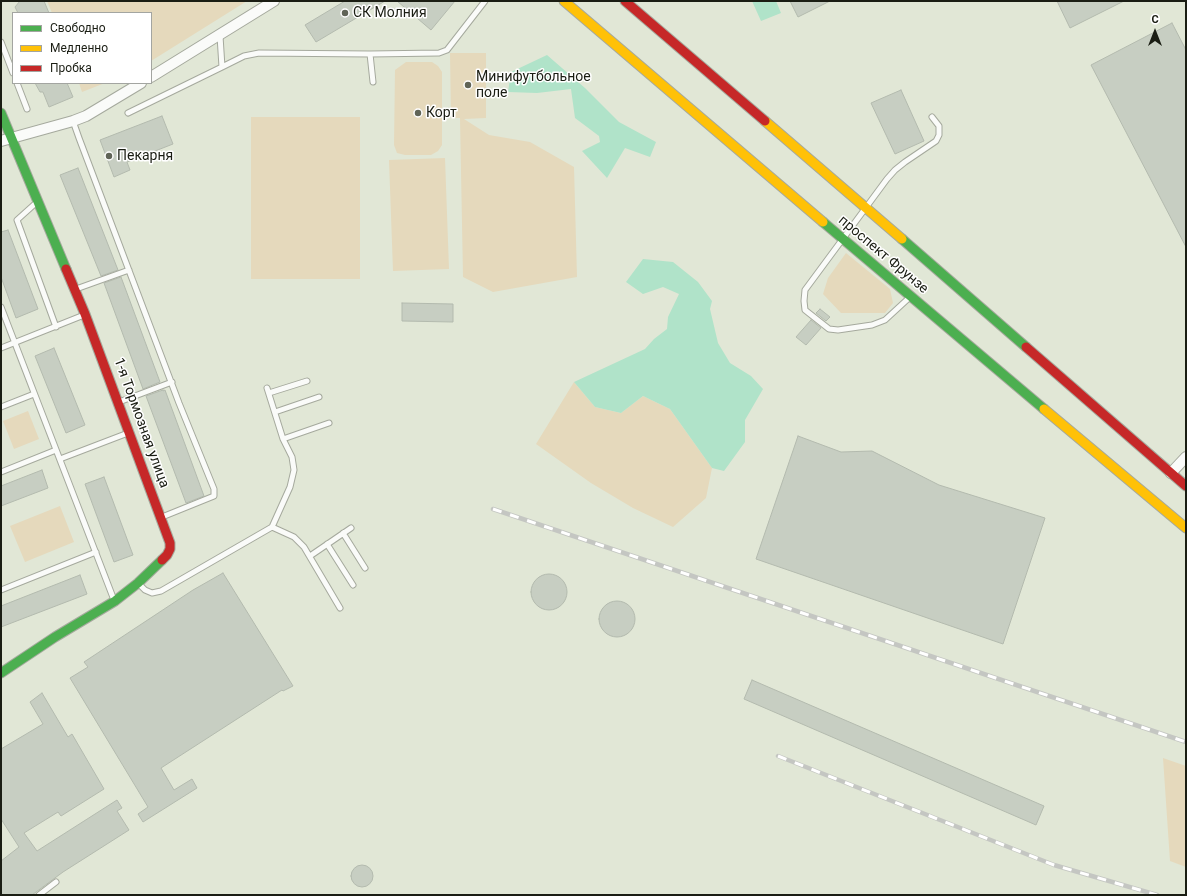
<!DOCTYPE html>
<html>
<head>
<meta charset="utf-8">
<style>
	body { margin:0 }
	#map { position:relative; width:1187px; height:896px; overflow:hidden; background:#e1e7d6; font-family:Roboto,sans-serif }
	canvas { display:block }
	.frame { position:absolute; inset:0; border:2px solid #1a1d13; pointer-events:none }
	.legend { position:absolute; left:12px; top:12px; width:140px; height:72px; box-sizing:border-box; background:#fff; border:1px solid #a3a5a1; margin:0; padding:5px 7px; list-style:none; font-size:12px; color:#1a1d13 }
	.legend li { display:flex; align-items:center; gap:8px; height:20px }
	.legend b { width:20px; border:1px solid #a3a5a1 }
	.north { position:absolute; left:1135px; top:12px; width:40px; height:40px; -webkit-text-stroke:3px #fff; paint-order:stroke; rotate:0deg; font-size:11px; font-weight:700; line-height:16px; text-align:center; color:#1a1d13 }
	.north::after { content:''; display:block; margin:auto; width:14px; height:18px; background:#1a1d13; clip-path:polygon(50% 0,100% 100%,50% 72%,0 100%) }
</style>
</head>
<body>
<div id="map">
<canvas width="1187" height="896"></canvas>
<div class="frame"></div>
<ul class="legend">
<li><b style="height:5px;background:#4caf50"></b>Свободно</li>
<li><b style="height:5px;background:#ffc107"></b>Медленно</li>
<li><b style="height:5px;background:#c62828"></b>Пробка</li>
</ul>
<div class="north">С</div>
</div>
<script>
const g = document.querySelector('canvas').getContext('2d');
g.lineJoin = 'round';
function fillPath(path, color) { g.fillStyle = color; g.fill(path, 'evenodd'); }
const toPath = rows => new Path2D(rows.map(r => 'M' + r).join(''));
function strokePath(path, color, width, dash) { g.strokeStyle = color; g.lineWidth = width; g.lineCap = dash ? 'butt' : 'round'; g.setLineDash(dash || []); g.stroke(path); }
function label(font, color, halo, rows, align = 'center') {
  g.font = font + ' Roboto,sans-serif'; g.lineWidth = 3; g.setLineDash([]); g.textBaseline = 'middle'; g.strokeStyle = halo; g.fillStyle = color; for (const [text, x, y, turn = 0] of rows) {
    g.save(); g.translate(x, y); g.rotate((+turn || 0) * Math.PI / 180); g.textAlign = isNaN(turn) ? turn : align; if (halo) g.strokeText(text, 0, 0); g.fillText(text, 0, 0); g.restore();
  }
}
fillPath(toPath([
	[47,1,247,1,151,61,151,13,52,13],
	[450,53,486,53,486,118,464,119,489,135,530,142,574,167,577,277,493,292,463,277,460,118,451,118],
	[406,62,432,62,438,66,442,72,442,145,438,151,431,155,405,155,397,153,394,145,395,70],
	[79,83,105,83,82,92],
	[251,117,360,117,360,279,251,279],
	[445,158,449,269,393,271,389,160],
	[846,253,890,289,893,303,885,313,841,313,823,294,828,278],
	[574,382,595,407,621,413,643,396,670,409,712,468,706,498,673,527,633,508,591,483,536,444],
	[28,411,39,439,14,449,3,421],
	[60,506,74,542,25,562,10,526],
	[1163,758,1186,766,1186,867,1170,861]
]), '#e5d9bc');
fillPath(toPath([
	[752,1,776,1,781,13,761,21],
	[547,55,585,88,619,122,656,142,650,157,625,148,607,178,582,151,600,142,599,136,575,118,571,89,537,93,508,92,511,72],
	[643,259,673,262,698,282,712,301,710,309,718,343,730,363,751,376,763,389,745,420,745,442,724,471,712,468,670,409,643,396,621,413,595,407,574,382,645,349,654,339,667,329,668,317,679,294,663,287,643,294,626,282]
]), '#b0e3c9');
const building = toPath([
	[20,1,44,1,49,13,18,13,15,7,20,1],
	[345,1,385,1,316,42,305,25,345,1],
	[397,1,455,1,431,30,397,1],
	[790,1,830,1,798,17,790,1],
	[1057,1,1124,1,1070,28,1057,1],
	[1172,23,1186,50,1186,247,1091,65,1172,23],
	[35,83,67,83,73,97,49,107,43,92,40,92,35,83],
	[901,90,924,141,895,154,871,103,901,90],
	[162,116,173,144,127,162,130,170,114,177,100,140,162,116],
	[78,168,118,270,101,276,60,175,78,168],
	[8,230,38,309,16,318,1,277,1,232,8,230],
	[121,277,160,382,143,389,104,283,121,277],
	[402,303,453,304,453,322,402,321,402,303],
	[820,309,830,317,826,321,816,313,820,309],
	[811,320,821,328,806,345,796,337,811,320],
	[54,348,85,425,66,433,35,356,54,348],
	[163,390,163,391,165,390,204,496,186,503,146,396,163,390],
	[798,436,841,452,872,451,939,485,1045,518,1003,644,756,559,798,436],
	[42,470,48,488,1,506,1,486,42,470],
	[104,477,133,555,114,562,85,484,104,477],
	[223,573,293,686,283,691,282,690,161,768,174,790,192,779,197,788,143,822,138,814,148,807,70,678,88,667,84,662,193,590,223,573],
	'531 592a18 18 0 1 1 36 0a18 18 0 1 1-36 0Z',
	[80,575,87,594,1,627,1,606,80,575],
	'599 619a18 18 0 1 1 36 0a18 18 0 1 1-36 0Z',
	[752,680,1044,806,1036,825,744,699,752,680],
	[42,693,68,737,72,734,104,789,61,816,58,812,24,833,37,851,117,800,122,808,117,811,129,830,63,872,32,895,1,895,1,861,19,847,1,819,1,749,43,724,30,702,42,693],
	'351 876a11 11 0 1 1 22 0a11 11 0 1 1-22 0Z'
]);
fillPath(building, '#c7cec2');
strokePath(building, '#b3baae', 1);
const lane = toPath([
	[1,42,13,73],
	[370,54,373,82],
	[222,67,244,56,259,53,370,54,439,53,447,50,485,1],
	[17,83,27,109],
	[128,113,222,67,220,36],
	[73,121,79,138,179,403,214,489,214,496,162,517],
	[37,202,17,220,56,327],
	[76,289,129,270],
	[910,297,885,320,872,325,838,330,829,329,805,310,804,301,805,290,887,179,895,170,905,162,936,141,939,135,939,126,932,117],
	[1,307,114,600],
	[1,348,84,315],
	[267,388,283,439,292,457,294,470,290,487,272,527],
	[269,393,307,381],
	[119,402,172,382],
	[1,407,34,394],
	[275,412,319,397],
	[283,439,329,423],
	[60,459,128,433],
	[1,472,56,450],
	[343,533,365,568],
	[327,544,353,585],
	[310,556,351,528],
	[139,584,145,590,152,593,161,591,272,527,294,537,304,547,340,608],
	[1,590,96,552],
	[39,895,56,882]
]);
const street = toPath([
	[151,77,274,1],
	[1,141,73,121,86,116,141,83],
	[1171,473,1186,457]
]);
const fast = toPath([
	[1,113,66,269],
	[823,222,1044,409],
	[902,239,1026,347],
	[1,673,55,637,115,601,138,583,162,560]
]);
const slow = toPath([
	[564,1,823,222],
	[765,121,902,239],
	[1044,409,1186,528]
]);
const jam = toPath([
	[625,1,765,121],
	[66,269,85,314,170,543,170,549,167,555,162,560],
	[1026,347,1186,486]
]);
strokePath(lane, '#a5a99d', 7);
strokePath(street, '#a5a99d', 12);
strokePath(fast, '#a5a99d', 11);
strokePath(slow, '#a5a99d', 11);
strokePath(jam, '#a5a99d', 11);
strokePath(lane, '#fafbf9', 5);
strokePath(street, '#fafbf9', 10);
strokePath(fast, '#4caf50', 9);
strokePath(slow, '#ffc107', 9);
strokePath(jam, '#c62828', 9);
const rail = toPath([
	[493,509,1186,742],
	[778,756,1054,865,1157,895]
]);
strokePath(rail, '#c4c6c2', 4.5);
strokePath(rail, '#fff', 3, [9]);
for (const [x, y, r, color] of [
	[345,13,4,"#606457"],
	[468,85,4,"#606457"],
	[418,113,4,"#606457"],
	[109,156,4,"#606457"]
]) { const dot = new Path2D(); dot.arc(x, y, r, 0, 2 * Math.PI); g.fillStyle = color; g.fill(dot); strokePath(dot, '#fff', 1.5); }
label('14px', '#1a1d13', '#fff', [
	["СК Молния",353,13],
	["Минифутбольное",476,77],
	["поле",476,93],
	["Корт",426,113],
	["Пекарня",117,156]
], 'left');
label('14px', '#1a1d13', '#fff', [
	["проспект Фрунзе",883,255,40],
	["1-я Тормозная улица",141,423,70]
]);
</script>
</body>
</html>
